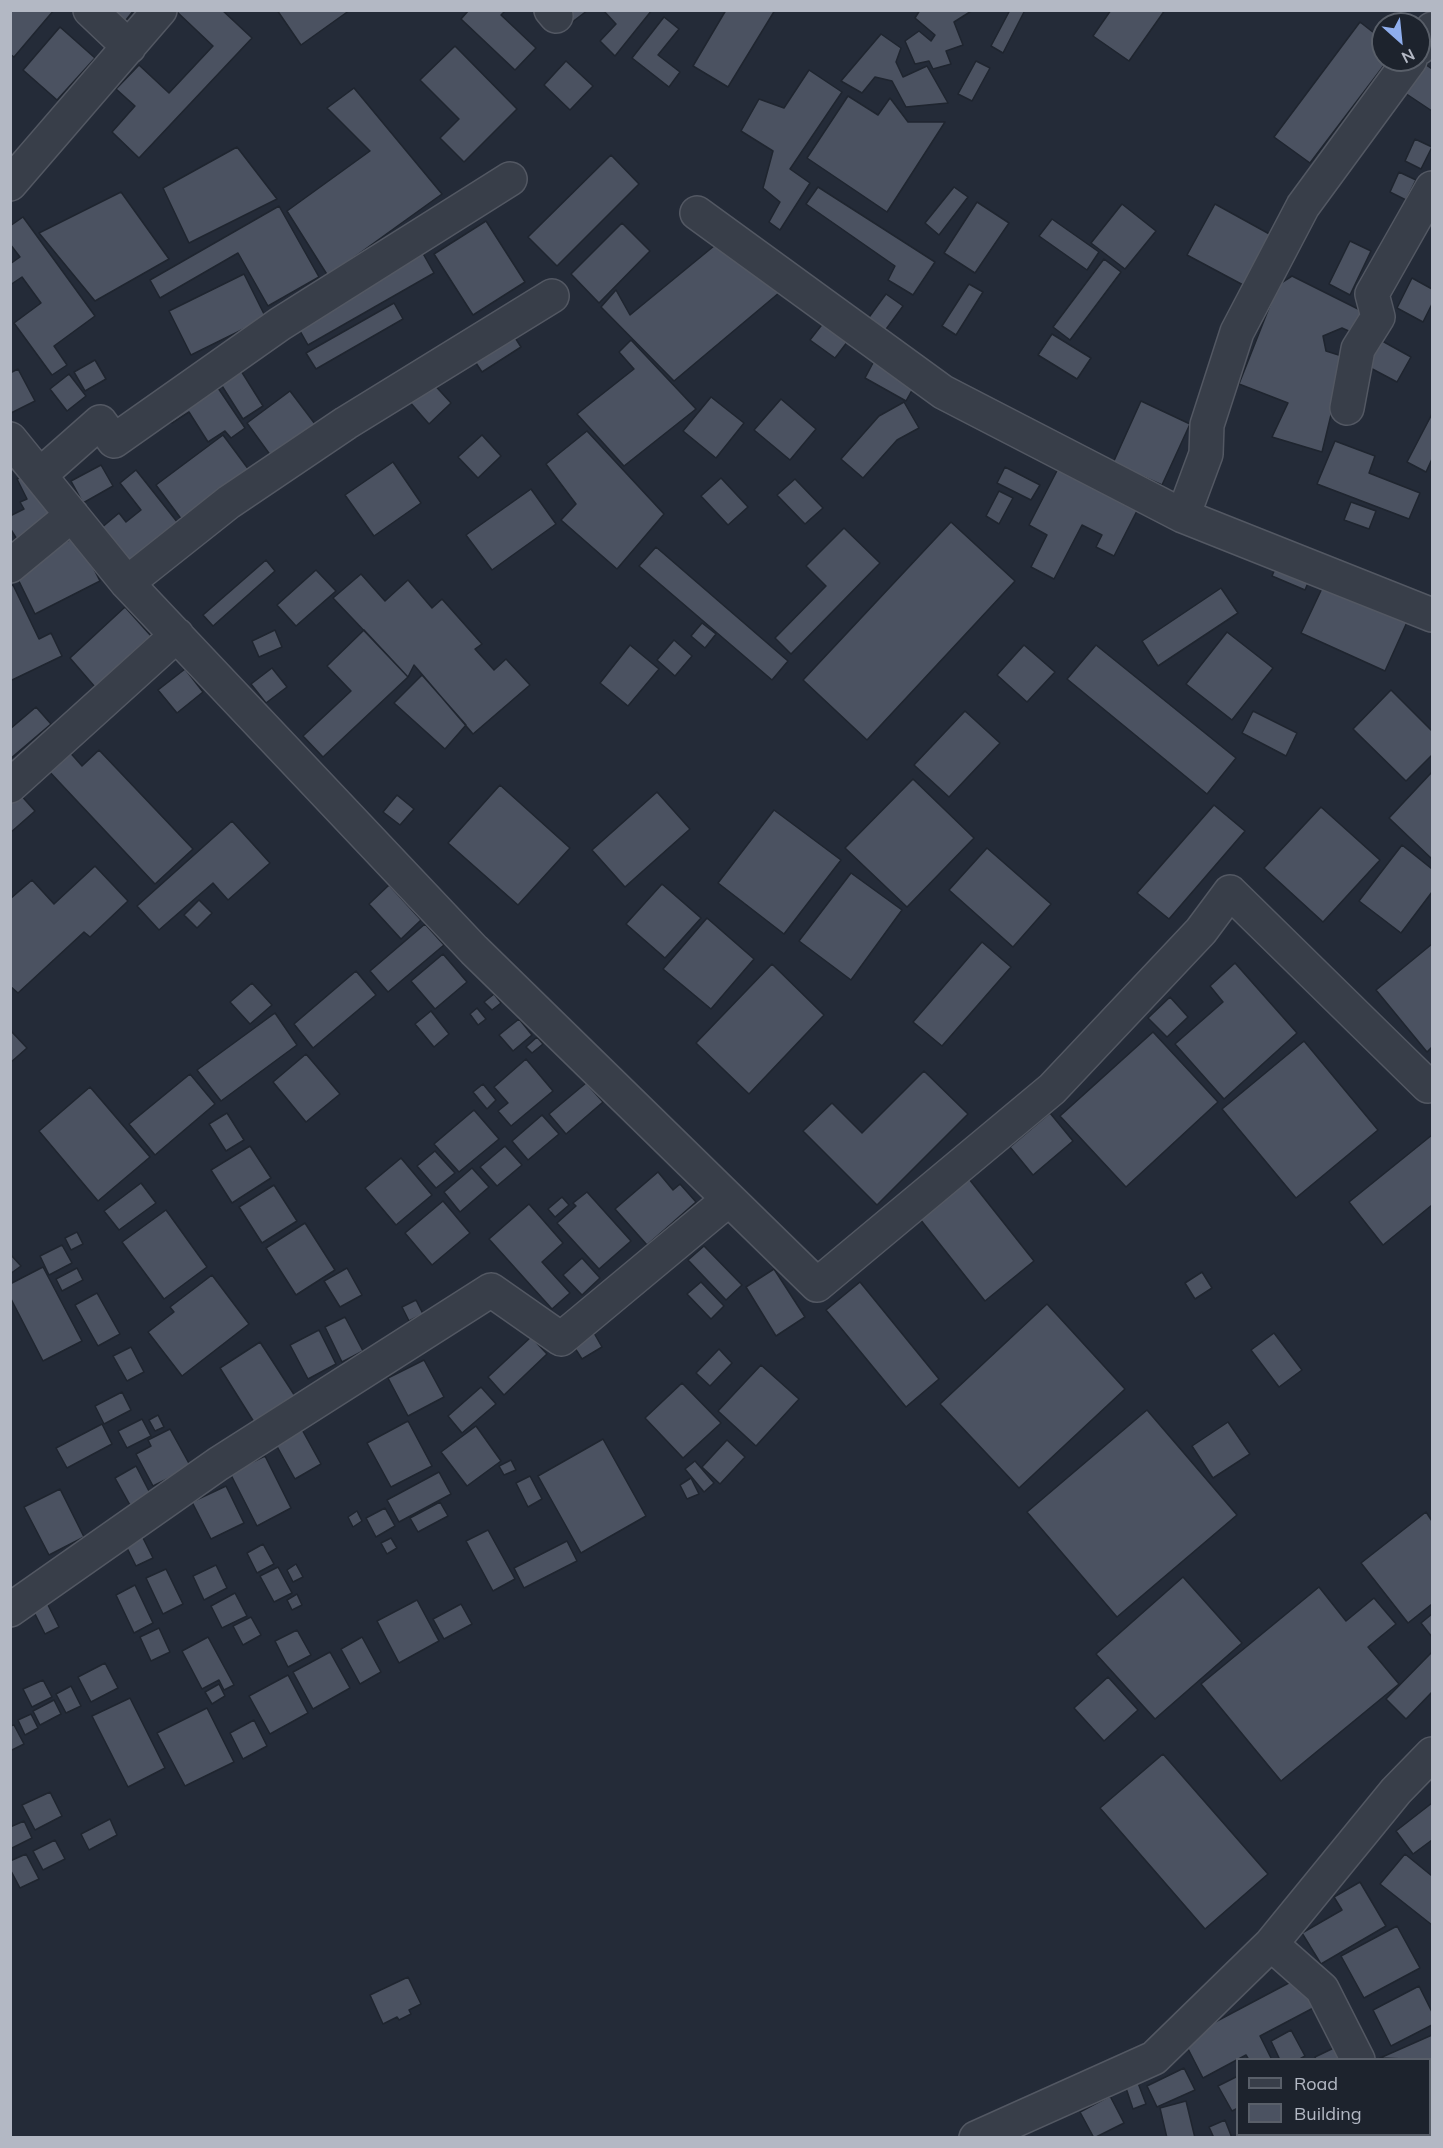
<!DOCTYPE html>
<html>
<head>
<meta charset="utf-8">
<style>
	body { margin:0 }
	#map { position:relative; width:1443px; height:2148px; overflow:hidden; background:#242b38; font-family:Mulish,sans-serif }
	canvas { display:block }
	.frame { position:absolute; inset:0; border:12px solid #b3b8c4; pointer-events:none }
	.legend { position:absolute; left:1236px; top:2058px; width:195px; height:78px; box-sizing:border-box; background:#1d232d; border:2px solid #595f69; margin:0; padding:8px 10px; list-style:none; font-size:18px; color:#b3b8c4 }
	.legend li { display:flex; align-items:center; gap:12px; height:30px }
	.legend b { width:30px; border:2px solid #595f69 }
	.north { position:absolute; left:1371px; top:12px; width:60px; height:60px; box-sizing:border-box; background:#1d232d; border:2px solid #595f69; border-radius:50%; rotate:153deg; font-size:16px; font-weight:700; line-height:24px; text-align:center; color:#b3b8c4 }
	.north::after { content:''; display:block; margin:auto; width:21px; height:27px; background:#8faeed; clip-path:polygon(50% 0,100% 100%,50% 72%,0 100%) }
</style>
</head>
<body>
<div id="map">
<canvas width="1443" height="2148"></canvas>
<div class="frame"></div>
<ul class="legend">
<li><b style="height:8px;background:#383e49"></b>Road</li>
<li><b style="height:16px;background:#4b5261"></b>Building</li>
</ul>
<div class="north">N</div>
</div>
<script>
const g = document.querySelector('canvas').getContext('2d');
g.lineJoin = 'round';
function fillPath(path, color) { g.fillStyle = color; g.fill(path, 'evenodd'); }
const toPath = rows => new Path2D(rows.map(r => 'M' + r).join(''));
function strokePath(path, color, width, dash) { g.strokeStyle = color; g.lineWidth = width; g.lineCap = dash ? 'butt' : 'round'; g.setLineDash(dash || []); g.stroke(path); }
const building = toPath([
	[10,10,54,10,14,57,10,54,10,10],
	[105,10,134,10,122,25,105,10],
	[175,10,222,10,252,38,139,158,112,132,135,106,116,89,139,65,169,93,213,46,175,10],
	[277,10,350,10,301,45,277,10],
	[469,10,506,10,501,15,536,48,515,70,461,19,469,10],
	[558,10,588,10,571,23,558,10],
	[603,10,652,10,615,56,600,41,616,24,603,10],
	[726,10,775,10,728,87,693,66,726,10],
	[920,10,973,10,954,22,963,45,946,51,951,64,933,69,929,61,915,64,905,41,919,31,931,41,935,35,915,18,920,10],
	[1010,10,1025,10,1003,53,991,46,1010,10],
	[1111,10,1165,10,1129,61,1093,36,1111,10],
	[664,17,679,29,658,55,680,72,669,87,632,58,664,17],
	[1360,22,1383,40,1383,60,1388,60,1310,163,1274,137,1360,22],
	[60,27,95,58,57,100,23,70,60,27],
	[881,34,901,48,896,62,903,77,927,66,948,103,906,107,892,81,875,77,862,93,841,81,881,34],
	[455,46,517,109,464,162,440,138,459,119,420,80,455,46],
	[1419,60,1432,69,1432,111,1399,89,1419,60],
	[566,61,593,86,570,110,544,85,566,61],
	[976,61,990,68,972,101,958,94,976,61],
	[809,70,842,92,790,169,810,183,780,230,769,222,780,202,763,188,773,151,741,131,759,99,784,108,809,70],
	[354,88,442,194,328,276,287,211,370,151,327,108,354,88],
	[848,96,878,115,890,98,908,122,945,122,887,212,807,158,848,96],
	[1415,139,1432,147,1421,169,1405,161,1415,139],
	[237,147,277,199,189,243,163,188,237,147],
	[611,155,639,184,557,266,528,237,611,155],
	[1399,172,1416,180,1406,200,1390,192,1399,172],
	[818,187,935,262,913,295,888,280,895,266,806,204,818,187],
	[954,187,968,197,939,235,925,223,954,187],
	[121,192,169,259,95,301,39,233,121,192],
	[977,202,1009,223,975,273,944,253,977,202],
	[1122,204,1156,231,1125,269,1091,243,1122,204],
	[1215,204,1273,236,1245,286,1187,255,1215,204],
	[279,206,319,277,268,306,238,253,160,298,150,280,279,206],
	[23,217,95,316,54,346,67,365,52,375,14,323,41,303,22,277,10,285,10,264,20,257,10,244,10,226,23,217],
	[1052,219,1099,252,1087,270,1039,236,1052,219],
	[486,221,525,282,473,315,434,254,486,221],
	[622,223,650,251,599,303,571,274,622,223],
	[1350,241,1371,251,1350,295,1329,284,1350,241],
	[714,246,786,287,674,381,601,307,616,290,630,315,714,246],
	[421,250,434,273,308,345,295,322,421,250],
	[1104,259,1121,272,1070,340,1053,327,1104,259],
	[244,274,266,318,191,355,169,311,244,274],
	[1292,276,1362,311,1353,333,1342,328,1323,336,1326,351,1345,357,1322,452,1272,437,1288,403,1239,384,1278,285,1292,276],
	[1412,278,1432,289,1432,304,1423,322,1397,308,1412,278],
	[969,284,983,292,956,335,942,326,969,284],
	[886,294,903,306,884,332,867,320,886,294],
	[394,303,403,319,316,369,306,353,394,303],
	[824,322,848,341,835,358,810,340,824,322],
	[509,328,521,347,482,372,470,354,509,328],
	[1052,334,1091,358,1077,379,1038,355,1052,334],
	[1375,337,1411,357,1397,382,1361,363,1375,337],
	[631,340,696,409,624,466,577,414,634,369,619,352,631,340],
	[95,360,106,379,85,391,74,372,95,360],
	[874,361,916,383,906,401,865,378,874,361],
	[238,366,263,406,243,419,217,378,238,366],
	[18,369,35,401,11,413,10,373,18,369],
	[69,374,86,396,67,411,50,389,69,374],
	[212,379,245,428,231,438,225,431,208,442,189,412,172,423,163,413,212,379],
	[430,380,451,403,429,424,408,400,430,380],
	[290,391,315,424,271,456,247,423,290,391],
	[711,397,744,423,716,458,683,431,711,397],
	[781,399,816,429,790,460,754,430,781,399],
	[1141,401,1190,424,1162,485,1113,463,1141,401],
	[904,402,919,428,897,440,863,478,841,459,879,416,904,402],
	[1432,414,1432,459,1426,472,1407,462,1432,414],
	[587,431,664,514,617,569,561,520,576,504,546,464,587,431],
	[223,435,249,470,182,520,156,485,223,435],
	[482,435,501,456,478,478,458,457,482,435],
	[1335,441,1375,456,1369,473,1420,493,1409,519,1317,484,1335,441],
	[1062,461,1142,501,1114,556,1096,547,1102,535,1082,525,1054,579,1031,567,1047,535,1029,525,1062,461],
	[393,462,421,503,374,536,345,495,393,462],
	[101,465,113,486,83,503,71,481,101,465],
	[1005,467,1040,485,1031,500,997,483,1005,467],
	[136,470,178,523,128,563,100,529,119,513,126,522,141,510,120,483,136,470],
	[24,476,59,517,18,541,10,528,10,516,24,509,20,502,27,499,17,479,24,476],
	[721,478,748,507,728,525,701,496,721,478],
	[795,479,823,508,805,524,777,495,795,479],
	[531,489,556,524,492,570,466,535,531,489],
	[999,491,1013,498,999,524,986,516,999,491],
	[1351,502,1376,511,1369,529,1344,520,1351,502],
	[951,522,1015,581,867,740,803,680,951,522],
	[844,528,880,563,791,654,775,638,826,586,806,566,844,528],
	[77,536,100,581,35,614,13,569,77,536],
	[656,547,788,661,772,680,639,566,656,547],
	[266,560,275,571,213,626,203,615,266,560],
	[1277,564,1310,578,1305,590,1272,576,1277,564],
	[316,570,336,591,296,626,277,605,316,570],
	[361,574,385,601,408,580,432,608,442,599,482,644,475,649,494,670,506,659,530,685,473,734,414,665,408,677,333,598,361,574],
	[1325,582,1408,620,1385,671,1301,633,1325,582],
	[13,585,39,639,51,633,62,656,10,681,10,587,13,585],
	[1221,588,1238,613,1158,666,1142,641,1221,588],
	[125,607,151,636,95,687,70,658,125,607],
	[702,623,716,634,705,648,691,636,702,623],
	[275,630,282,647,259,657,252,641,275,630],
	[364,630,408,677,323,757,303,736,351,691,327,666,364,630],
	[1227,632,1273,668,1232,720,1186,684,1227,632],
	[674,640,692,656,675,676,657,660,674,640],
	[630,645,659,669,628,706,600,683,630,645],
	[1024,645,1055,672,1027,702,997,675,1024,645],
	[1096,645,1236,758,1207,794,1067,679,1096,645],
	[272,668,287,687,266,703,251,684,272,668],
	[185,669,203,692,177,713,158,690,185,669],
	[422,675,466,725,445,749,394,703,422,675],
	[1391,690,1432,731,1432,755,1406,781,1353,729,1391,690],
	[36,707,51,724,10,759,10,729,36,707],
	[965,711,1000,743,949,797,914,765,965,711],
	[1253,711,1297,733,1286,756,1242,733,1253,711],
	[67,749,82,766,99,750,193,849,155,884,46,768,67,749],
	[1432,772,1432,859,1389,818,1432,772],
	[913,779,974,838,907,907,845,848,913,779],
	[500,785,570,848,518,905,448,843,500,785],
	[18,792,35,811,10,833,10,798,18,792],
	[657,792,690,829,625,887,592,850,657,792],
	[397,795,414,809,400,825,383,812,397,795],
	[1214,805,1245,831,1169,919,1137,893,1214,805],
	[1321,807,1380,860,1323,922,1264,868,1321,807],
	[774,810,841,860,784,934,718,883,774,810],
	[232,821,270,863,228,900,213,883,159,930,137,906,232,821],
	[1402,845,1432,869,1432,892,1401,933,1359,901,1402,845],
	[987,848,1051,904,1013,947,949,890,987,848],
	[95,866,128,901,90,937,84,932,18,993,10,986,10,899,32,880,54,904,95,866],
	[851,873,902,910,851,980,799,941,851,873],
	[662,884,701,918,665,958,626,924,662,884],
	[389,885,421,920,401,939,369,904,389,885],
	[199,900,212,913,197,928,184,915,199,900],
	[707,918,754,959,711,1009,663,969,707,918],
	[425,924,444,945,388,992,370,971,425,924],
	[982,942,1011,967,942,1046,913,1022,982,942],
	[1432,944,1432,1047,1427,1052,1376,990,1432,944],
	[443,954,467,982,435,1009,411,981,443,954],
	[1235,963,1297,1033,1224,1099,1175,1044,1223,1002,1210,986,1235,963],
	[772,964,824,1015,749,1094,696,1043,772,964],
	[356,971,376,995,313,1048,294,1024,356,971],
	[252,983,272,1005,250,1024,230,1002,252,983],
	[494,994,501,1003,492,1010,484,1002,494,994],
	[1170,997,1188,1017,1167,1037,1148,1018,1170,997],
	[477,1008,486,1019,478,1025,470,1014,477,1008],
	[431,1011,449,1034,434,1047,415,1024,431,1011],
	[275,1013,297,1045,221,1101,197,1070,275,1013],
	[519,1019,532,1035,513,1051,499,1035,519,1019],
	[10,1030,27,1048,10,1063,10,1030],
	[1153,1032,1218,1102,1126,1187,1060,1116,1153,1032],
	[537,1037,543,1044,532,1053,526,1047,537,1037],
	[1304,1041,1378,1130,1296,1198,1222,1109,1304,1041],
	[306,1054,340,1094,306,1122,273,1082,306,1054],
	[526,1059,553,1091,511,1126,498,1111,508,1103,494,1087,526,1059],
	[924,1071,968,1114,877,1205,803,1131,832,1103,862,1133,924,1071],
	[190,1074,215,1104,155,1155,129,1124,190,1074],
	[586,1083,603,1102,566,1134,549,1114,586,1083],
	[483,1084,496,1100,487,1109,473,1092,483,1084],
	[90,1087,150,1157,98,1201,39,1131,90,1087],
	[474,1110,499,1139,459,1172,434,1144,474,1110],
	[227,1113,244,1140,226,1151,209,1124,227,1113],
	[1050,1113,1073,1141,1033,1175,1010,1147,1050,1113],
	[542,1115,559,1134,528,1160,512,1141,542,1115],
	[1432,1135,1432,1205,1383,1245,1349,1202,1432,1135],
	[250,1146,271,1178,232,1203,211,1170,250,1146],
	[505,1146,522,1165,497,1186,480,1167,505,1146],
	[435,1151,455,1173,436,1188,417,1166,435,1151],
	[401,1158,432,1195,396,1225,365,1188,401,1158],
	[472,1168,489,1187,460,1212,444,1192,472,1168],
	[658,1172,673,1190,680,1184,696,1202,647,1245,615,1209,658,1172],
	[969,1179,1034,1261,985,1301,920,1219,969,1179],
	[141,1183,156,1203,119,1230,104,1211,141,1183],
	[274,1185,297,1221,262,1243,239,1207,274,1185],
	[587,1192,631,1241,599,1269,557,1223,576,1206,573,1203,587,1192],
	[562,1197,569,1205,555,1217,548,1209,562,1197],
	[443,1201,470,1233,432,1265,405,1233,443,1201],
	[529,1204,563,1243,542,1262,570,1293,552,1309,489,1239,529,1204],
	[166,1210,207,1267,164,1299,122,1242,166,1210],
	[305,1223,335,1270,296,1295,266,1248,305,1223],
	[77,1232,83,1244,71,1250,65,1238,77,1232],
	[62,1245,72,1263,49,1275,40,1256,62,1245],
	[704,1246,742,1285,726,1300,688,1260,704,1246],
	[10,1254,21,1266,10,1274,10,1254],
	[582,1258,600,1278,582,1295,563,1275,582,1258],
	[43,1267,82,1341,43,1361,10,1297,10,1284,43,1267],
	[77,1268,83,1280,62,1291,56,1279,77,1268],
	[347,1268,362,1295,340,1307,324,1281,347,1268],
	[774,1269,805,1317,776,1336,746,1287,774,1269],
	[1202,1272,1212,1288,1195,1299,1185,1283,1202,1272],
	[212,1275,249,1324,182,1376,148,1332,174,1312,170,1307,212,1275],
	[701,1282,724,1306,711,1319,687,1294,701,1282],
	[860,1282,939,1379,906,1407,826,1310,860,1282],
	[97,1293,120,1334,98,1346,75,1305,97,1293],
	[416,1300,423,1314,409,1321,402,1307,416,1300],
	[1047,1304,1125,1389,1019,1488,940,1404,1047,1304],
	[345,1317,363,1351,342,1362,325,1327,345,1317],
	[319,1330,336,1364,308,1379,290,1345,319,1330],
	[594,1333,602,1347,582,1359,573,1345,594,1333],
	[1274,1333,1302,1370,1279,1387,1251,1350,1274,1333],
	[531,1337,547,1354,504,1395,488,1377,531,1337],
	[260,1342,295,1396,254,1422,220,1368,260,1342],
	[131,1347,144,1372,127,1381,113,1356,131,1347],
	[719,1349,732,1363,710,1386,696,1373,719,1349],
	[424,1360,444,1397,408,1416,388,1378,424,1360],
	[761,1365,799,1399,756,1446,718,1411,761,1365],
	[682,1383,721,1423,683,1458,645,1418,682,1383],
	[481,1387,496,1404,462,1433,448,1416,481,1387],
	[122,1392,131,1410,104,1424,95,1406,122,1392],
	[1147,1410,1237,1515,1117,1617,1027,1512,1147,1410],
	[158,1415,164,1427,155,1431,149,1420,158,1415],
	[142,1419,151,1436,127,1448,118,1431,142,1419],
	[408,1421,432,1466,391,1487,367,1443,408,1421],
	[1228,1422,1250,1454,1213,1478,1192,1446,1228,1422],
	[102,1424,112,1444,67,1468,56,1448,102,1424],
	[300,1426,321,1464,295,1479,274,1441,300,1426],
	[476,1426,501,1461,467,1486,441,1452,476,1426],
	[170,1429,191,1467,153,1486,136,1454,151,1446,148,1440,170,1429],
	[603,1439,646,1516,581,1553,538,1476,603,1439],
	[727,1440,745,1457,720,1484,702,1467,727,1440],
	[265,1456,291,1508,257,1526,230,1473,265,1456],
	[511,1460,516,1470,504,1475,499,1466,511,1460],
	[695,1461,714,1483,704,1492,685,1469,695,1461],
	[136,1466,151,1495,130,1505,115,1478,136,1466],
	[439,1472,451,1494,399,1522,387,1500,439,1472],
	[530,1476,542,1499,528,1507,516,1483,530,1476],
	[691,1478,699,1494,687,1499,680,1485,691,1478],
	[226,1486,244,1523,211,1539,192,1502,226,1486],
	[60,1489,84,1537,49,1555,24,1507,60,1489],
	[440,1502,448,1516,418,1532,410,1518,440,1502],
	[385,1508,395,1526,376,1537,366,1518,385,1508],
	[357,1511,362,1521,353,1527,348,1517,357,1511],
	[1426,1512,1432,1521,1432,1604,1408,1623,1361,1563,1426,1512],
	[488,1530,515,1579,493,1591,466,1541,488,1530],
	[141,1534,153,1558,136,1566,124,1542,141,1534],
	[391,1538,397,1548,387,1554,381,1543,391,1538],
	[567,1541,577,1561,524,1588,514,1568,567,1541],
	[263,1544,274,1564,257,1573,247,1553,263,1544],
	[296,1564,303,1577,293,1582,287,1570,296,1564],
	[216,1565,227,1588,204,1600,193,1576,216,1565],
	[278,1567,292,1593,274,1602,260,1576,278,1567],
	[166,1569,183,1604,163,1614,146,1578,166,1569],
	[1183,1577,1242,1643,1155,1719,1096,1654,1183,1577],
	[135,1585,153,1623,134,1633,116,1595,135,1585],
	[1319,1587,1346,1621,1374,1598,1396,1624,1368,1647,1399,1684,1281,1781,1201,1684,1319,1587],
	[235,1593,247,1616,222,1628,211,1606,235,1593],
	[297,1594,302,1605,292,1610,287,1600,297,1594],
	[44,1597,59,1627,45,1634,30,1604,44,1597],
	[417,1600,439,1641,399,1663,377,1621,417,1600],
	[461,1604,472,1624,444,1639,433,1619,461,1604],
	[1432,1614,1432,1637,1421,1623,1432,1614],
	[251,1617,261,1635,243,1645,233,1626,251,1617],
	[159,1628,170,1652,151,1661,140,1637,159,1628],
	[297,1630,311,1655,288,1667,275,1641,297,1630],
	[208,1637,234,1685,224,1690,219,1680,202,1689,182,1651,208,1637],
	[362,1637,381,1672,360,1684,341,1649,362,1637],
	[330,1652,350,1688,313,1709,293,1672,330,1652],
	[1432,1652,1432,1692,1406,1719,1386,1699,1432,1652],
	[105,1663,118,1688,91,1702,78,1677,105,1663],
	[288,1675,308,1713,270,1734,249,1696,288,1675],
	[1108,1677,1138,1710,1104,1741,1074,1708,1108,1677],
	[43,1680,52,1697,32,1707,23,1689,43,1680],
	[219,1684,225,1696,212,1704,205,1692,219,1684],
	[71,1686,81,1706,66,1713,56,1694,71,1686],
	[130,1698,165,1768,128,1787,92,1716,130,1698],
	[54,1700,61,1714,40,1725,33,1711,54,1700],
	[207,1708,234,1762,185,1786,157,1733,207,1708],
	[31,1714,38,1728,25,1735,18,1720,31,1714],
	[254,1720,267,1746,243,1759,230,1733,254,1720],
	[14,1725,24,1744,10,1751,10,1726,14,1725],
	[1163,1754,1268,1874,1205,1929,1100,1808,1163,1754],
	[50,1792,62,1816,35,1830,22,1805,50,1792],
	[1432,1803,1432,1840,1413,1854,1396,1831,1432,1803],
	[110,1819,117,1835,89,1850,81,1834,110,1819],
	[24,1821,32,1838,10,1849,10,1827,24,1821],
	[55,1840,65,1859,43,1870,33,1851,55,1840],
	[26,1854,39,1879,20,1888,10,1869,10,1861,26,1854],
	[1405,1854,1432,1876,1432,1925,1380,1884,1405,1854],
	[1360,1882,1386,1926,1321,1964,1302,1933,1342,1910,1334,1897,1360,1882],
	[1397,1926,1420,1968,1364,1998,1341,1956,1397,1926],
	[1302,1976,1317,2006,1260,2036,1272,2060,1249,2060,1246,2055,1203,2078,1183,2039,1302,1976],
	[408,1977,421,2004,409,2010,411,2014,399,2020,397,2017,383,2024,370,1995,408,1977],
	[1419,1986,1432,2012,1432,2025,1391,2046,1373,2010,1419,1986],
	[1291,2030,1305,2056,1298,2060,1280,2060,1271,2041,1291,2030],
	[1432,2035,1432,2107,1430,2109,1430,2060,1380,2058,1432,2035],
	[1340,2045,1347,2060,1316,2060,1315,2057,1340,2045],
	[1184,2068,1195,2090,1157,2107,1147,2086,1184,2068],
	[1238,2076,1238,2108,1232,2111,1218,2086,1238,2076],
	[1138,2083,1146,2104,1133,2109,1126,2088,1138,2083],
	[1110,2096,1124,2123,1094,2138,1080,2112,1110,2096],
	[1186,2101,1195,2138,1167,2138,1160,2108,1186,2101],
	[1430,2118,1432,2138,1410,2138,1409,2134,1430,2134,1430,2118],
	[1225,2120,1232,2138,1214,2138,1209,2127,1225,2120],
	[1296,2134,1381,2134,1382,2138,1298,2138,1296,2134]
]);
fillPath(building, '#4b5261');
strokePath(building, '#1f252f', 1.5);
const minor = toPath([
	[90,10,129,47],
	[551,10,556,16],
	[1419,48,1432,29],
	[10,184,160,10],
	[697,213,943,392,1183,516,1432,615],
	[1347,408,1358,349,1378,317,1372,294,1432,188],
	[10,439,127,583,474,950,817,1285,1052,1089,1201,931,1230,892,1428,1086],
	[40,475,100,422,114,441,280,324,510,179],
	[1183,516,1206,454,1207,425,1237,332,1303,206,1410,60],
	[10,566,72,515],
	[127,583,229,502,346,423,552,296],
	[10,786,177,635],
	[10,1610,218,1464,491,1290,561,1339,728,1200],
	[1271,1944,1322,1989,1358,2060],
	[1396,2134,1397,2138],
	[976,2138,1154,2058,1271,1944,1396,1791,1432,1754]
]);
strokePath(minor, '#535863', 36);
strokePath(minor, '#383e49', 33);
</script>
</body>
</html>
